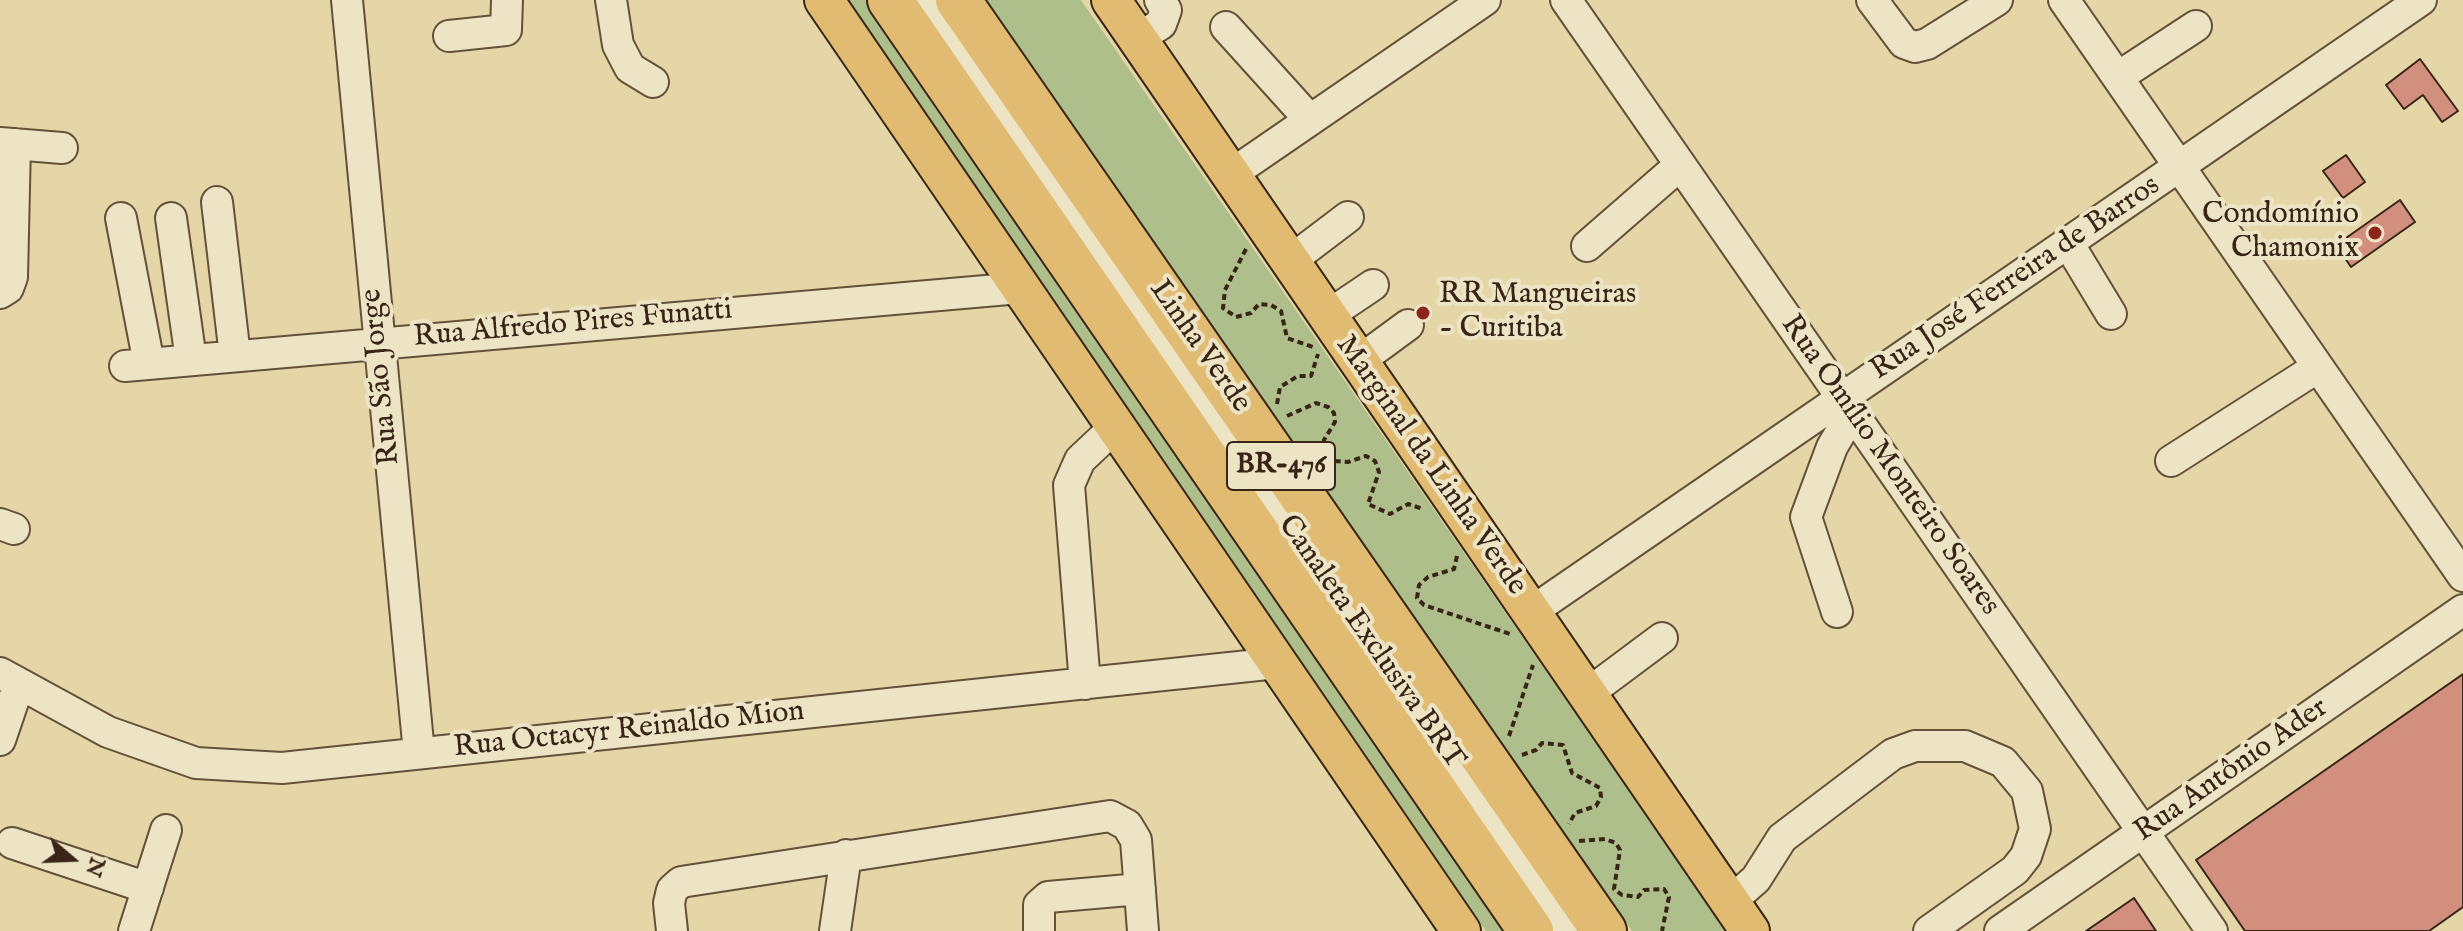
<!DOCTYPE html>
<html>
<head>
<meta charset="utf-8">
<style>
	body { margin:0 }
	#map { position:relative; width:2463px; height:931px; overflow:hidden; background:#e4d6a6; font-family:"IM FELL English",serif }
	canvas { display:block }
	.north { position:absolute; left:32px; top:819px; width:80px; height:80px; -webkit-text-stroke:6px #ede4c5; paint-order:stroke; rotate:109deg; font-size:22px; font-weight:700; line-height:32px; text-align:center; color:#382516 }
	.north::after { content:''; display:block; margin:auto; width:28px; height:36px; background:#382516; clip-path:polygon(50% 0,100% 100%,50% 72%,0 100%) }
</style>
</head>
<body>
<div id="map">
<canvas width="2463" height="931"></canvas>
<div class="north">N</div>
</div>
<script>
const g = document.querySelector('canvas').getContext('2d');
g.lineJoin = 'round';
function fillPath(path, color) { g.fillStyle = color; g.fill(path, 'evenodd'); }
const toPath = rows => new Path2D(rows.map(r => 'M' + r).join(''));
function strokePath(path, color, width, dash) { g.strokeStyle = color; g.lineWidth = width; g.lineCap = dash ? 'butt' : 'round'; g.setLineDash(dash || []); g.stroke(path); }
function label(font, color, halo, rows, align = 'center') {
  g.font = font + ' "IM FELL English",serif'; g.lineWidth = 8; g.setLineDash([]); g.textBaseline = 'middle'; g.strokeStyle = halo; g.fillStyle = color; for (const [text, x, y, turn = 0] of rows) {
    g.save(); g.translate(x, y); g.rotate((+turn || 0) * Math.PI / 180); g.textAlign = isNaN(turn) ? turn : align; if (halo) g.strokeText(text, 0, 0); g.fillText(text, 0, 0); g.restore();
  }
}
fillPath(toPath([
	[841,0,867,0,1511,931,1486,931],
	[987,0,1081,0,1726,931,1632,931]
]), '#aebf8c');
const building = toPath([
	[2420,59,2458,111,2442,122,2423,95,2404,109,2386,85,2420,59],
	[2346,155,2365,182,2343,198,2323,171,2346,155],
	[2400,200,2415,222,2351,267,2336,245,2400,200],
	[2463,674,2463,907,2429,931,2245,931,2196,860,2463,674],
	[2134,898,2156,931,2086,931,2134,898]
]);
fillPath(building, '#d38f7e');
strokePath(building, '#382516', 2);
const minor = toPath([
	[347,0,419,753],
	[611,0,618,45,630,68,653,82],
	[924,0,1570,931],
	[1566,0,2212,931],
	[1872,0,1904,43,1915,47,1927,44,1997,0],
	[2064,0,2463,576],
	[1226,27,1310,120],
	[449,36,506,30,507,0],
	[1137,39,1161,24,1166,10,1160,0],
	[2118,77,2196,26],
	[0,143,62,148],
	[1230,175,1485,0],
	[217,202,235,356],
	[121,218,149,364],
	[171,218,191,360],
	[2068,243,2111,314],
	[1587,246,1680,165],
	[1290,261,1348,217],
	[0,293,8,288,12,277,15,144],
	[1327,316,1373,285],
	[1359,361,1408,325],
	[125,366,1020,288],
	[2171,461,2318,367],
	[0,524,14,529],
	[1531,612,2421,0],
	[1837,612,1806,517,1832,447,1852,413],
	[0,673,108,732,196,763,282,768,1277,663],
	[1085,684,1069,485,1080,460,1115,427],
	[1587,694,1662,638],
	[0,740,19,684],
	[12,843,148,888],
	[1730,902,1756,879,1782,838,1893,754,1915,746,1965,746,2003,762,2027,791,2035,829,2026,856,2015,870,1929,931],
	[134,931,166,830],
	[672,931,669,903,672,890,681,882,1110,816,1127,825,1136,840,1143,931],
	[835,931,846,855],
	[1039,931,1039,905,1048,897,1140,889],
	[2000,931,2463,610]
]);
const major = toPath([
	[824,0,1461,931],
	[1111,0,1750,931]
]);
const highway = toPath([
	[890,0,1531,931],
	[958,0,1604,931]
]);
strokePath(minor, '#63513a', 34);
strokePath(major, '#382516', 42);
strokePath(highway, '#382516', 48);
strokePath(toPath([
	[1246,249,1225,290,1223,308,1236,317,1251,313,1259,304,1271,305,1281,311,1287,338,1313,347],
	[1277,404,1280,387,1298,376,1311,376,1318,354],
	[1287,416,1316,403,1328,407,1334,413,1335,422,1324,440,1324,454,1334,461,1348,462,1366,456,1375,461,1379,472,1368,504,1390,514,1408,504,1423,509],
	[1457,556,1454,569,1428,577,1419,585,1417,598,1424,605,1510,634],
	[1509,736,1533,665],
	[1522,755,1536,750,1542,743,1563,745,1572,773,1600,788,1601,797,1596,806,1575,813,1569,824],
	[1579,841,1605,839,1616,843,1620,850,1614,889,1622,895,1638,897,1644,890,1664,889,1669,897,1662,931]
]), '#382516', 4, [6, 4]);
strokePath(minor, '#ede4c5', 30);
strokePath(major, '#e2bb73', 38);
strokePath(highway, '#e2bb73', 44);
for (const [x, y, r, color] of [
	[2375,233,8,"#8f2418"],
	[1423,313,8,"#8f2418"]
]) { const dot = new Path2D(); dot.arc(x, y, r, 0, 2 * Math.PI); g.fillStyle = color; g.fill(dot); strokePath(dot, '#ede4c5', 3); }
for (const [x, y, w] of [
	[1281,466,108]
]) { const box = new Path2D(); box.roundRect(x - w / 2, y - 24, w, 48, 6); g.fillStyle = '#ede4c5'; g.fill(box); strokePath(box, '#382516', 2); }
label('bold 28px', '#382516', null, [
	["BR-476",1281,466]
]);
label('30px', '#382516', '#ede4c5', [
	["Condomínio",2359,216],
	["Chamonix",2359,250],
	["RR Mangueiras",1439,296,"left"],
	["- Curitiba",1439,330,"left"]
], 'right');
label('30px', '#382516', '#ede4c5', [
	["Rua José Ferreira de Barros",2016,279,-34],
	["Rua Alfredo Pires Funatti",573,325,-5],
	["Linha Verde",1199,347,55],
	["Rua São Jorge",382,377,-96],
	["Marginal da Linha Verde",1430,466,55],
	["Rua Omílio Monteiro Soares",1889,466,55],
	["Canaleta Exclusiva BRT",1370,643,55],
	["Rua Octacyr Reinaldo Mion",629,731,-6],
	["Rua Antônio Ader",2232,771,-35]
]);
</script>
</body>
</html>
